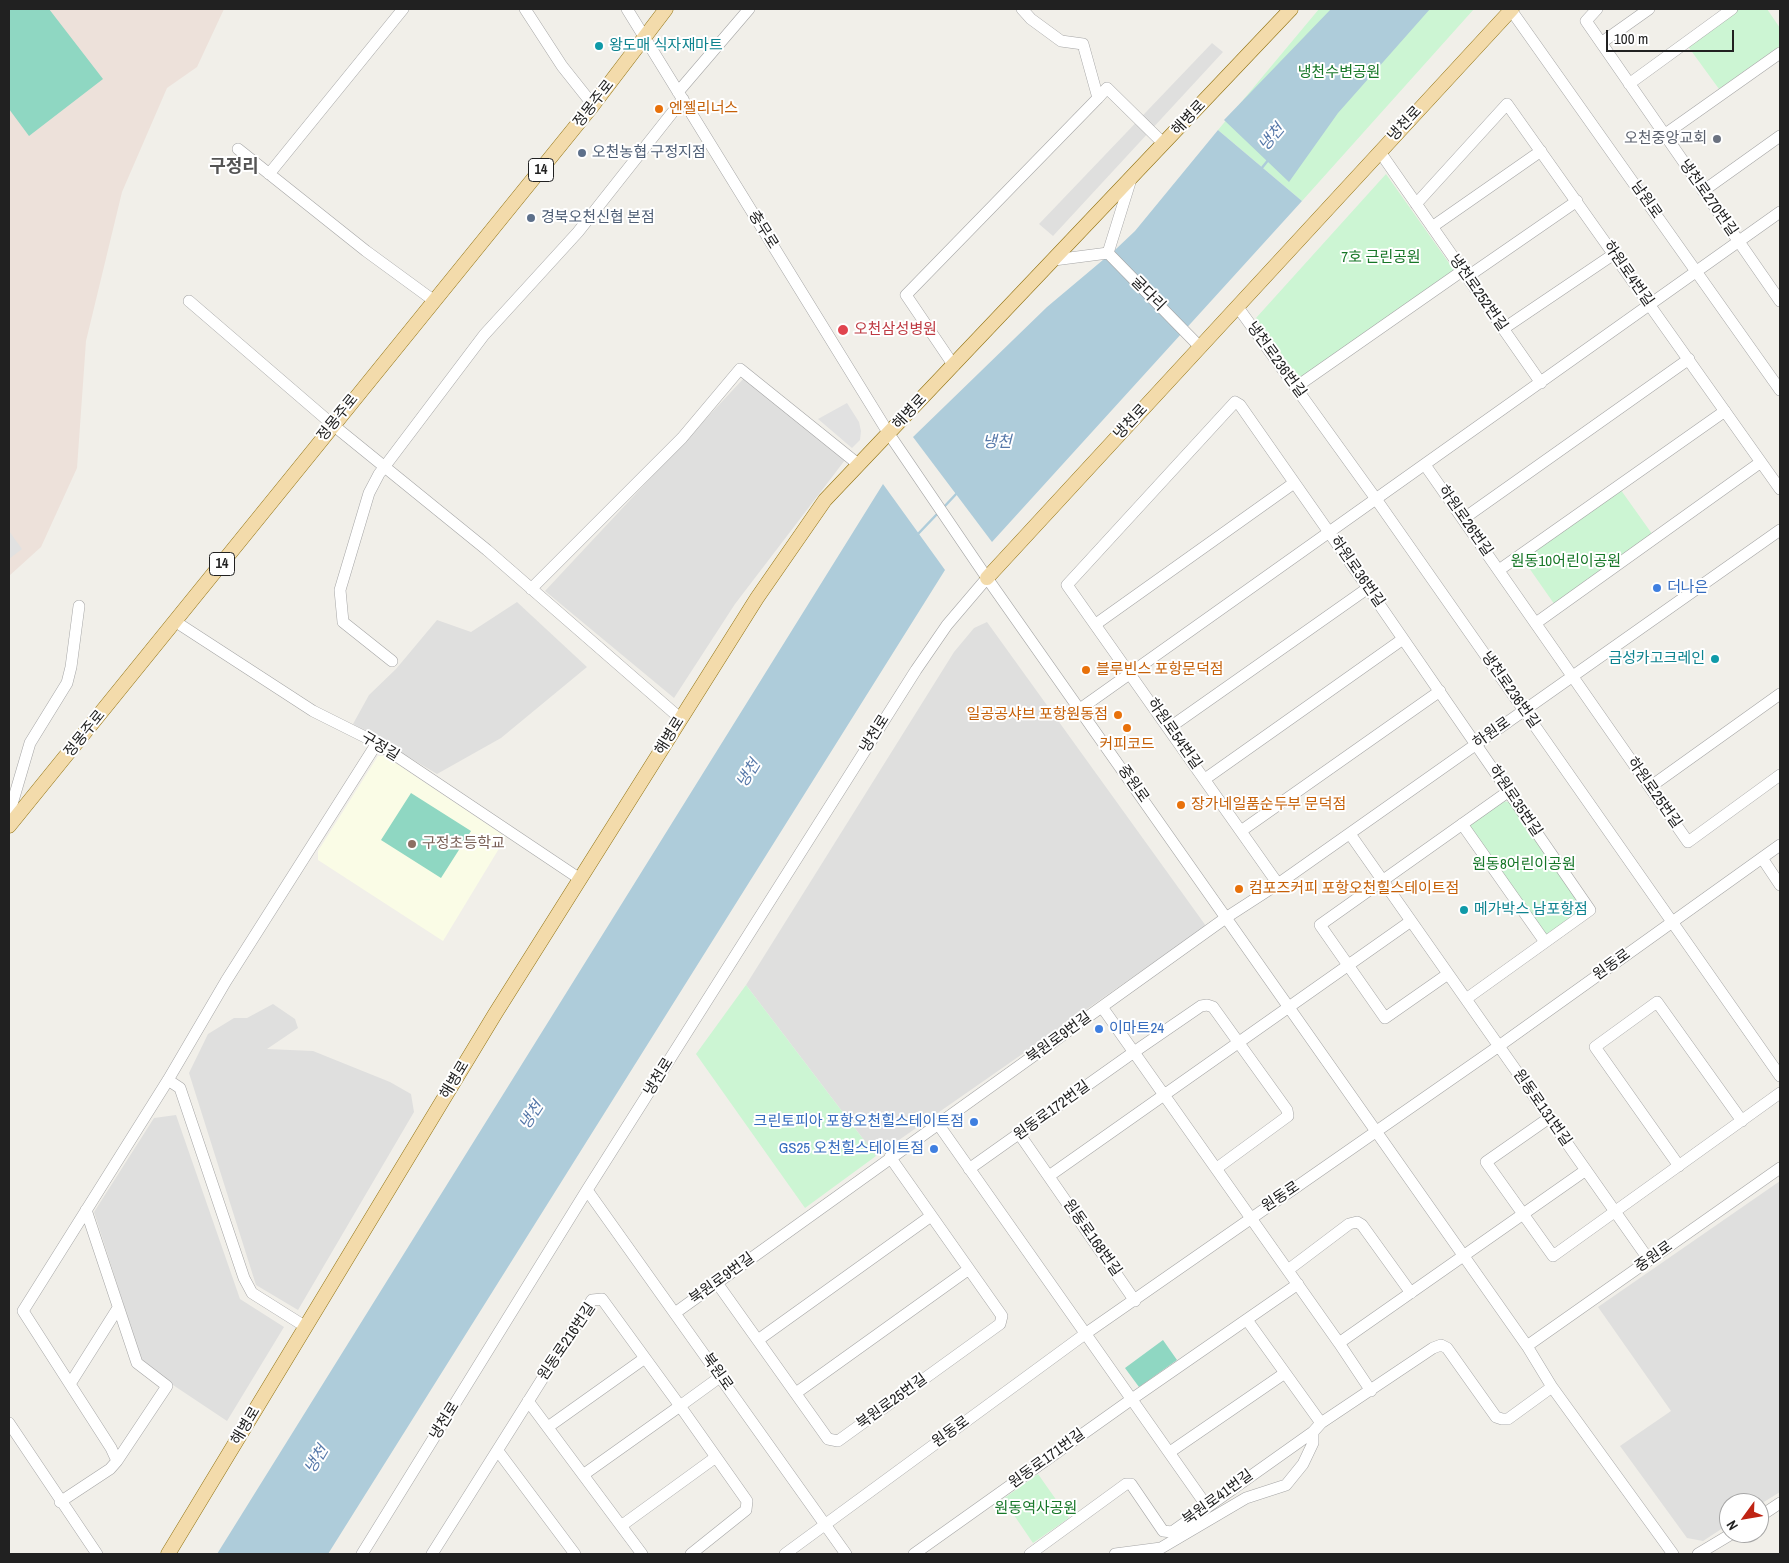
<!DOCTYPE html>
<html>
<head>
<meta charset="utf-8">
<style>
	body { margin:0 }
	#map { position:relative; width:1789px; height:1563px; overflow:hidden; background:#f1efe9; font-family:"Archivo Narrow",sans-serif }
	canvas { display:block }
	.frame { position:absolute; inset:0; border:10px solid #212121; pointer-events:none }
	.north { position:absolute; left:1719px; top:1493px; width:50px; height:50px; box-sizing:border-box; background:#fff; border:1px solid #a6a6a6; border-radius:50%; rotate:238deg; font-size:14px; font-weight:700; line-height:20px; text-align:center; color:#212121 }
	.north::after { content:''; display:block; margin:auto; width:18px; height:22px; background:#bf2414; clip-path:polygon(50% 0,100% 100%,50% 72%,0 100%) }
	.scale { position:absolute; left:1606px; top:30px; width:128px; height:22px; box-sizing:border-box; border:2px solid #212121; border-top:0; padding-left:6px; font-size:15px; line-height:18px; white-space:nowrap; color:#212121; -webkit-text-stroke:4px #fff; paint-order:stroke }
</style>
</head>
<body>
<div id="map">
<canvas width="1789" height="1563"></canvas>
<div class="frame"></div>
<div class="north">N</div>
<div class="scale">100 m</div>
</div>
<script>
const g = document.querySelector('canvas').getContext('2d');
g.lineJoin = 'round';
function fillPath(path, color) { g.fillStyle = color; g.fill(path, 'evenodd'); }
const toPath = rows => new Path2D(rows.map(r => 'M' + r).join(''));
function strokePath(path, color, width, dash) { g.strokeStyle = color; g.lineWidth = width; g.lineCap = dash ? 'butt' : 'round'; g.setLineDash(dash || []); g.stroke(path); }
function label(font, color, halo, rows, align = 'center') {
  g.font = font + ' "Archivo Narrow","Noto Sans KR",sans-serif'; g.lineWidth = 4; g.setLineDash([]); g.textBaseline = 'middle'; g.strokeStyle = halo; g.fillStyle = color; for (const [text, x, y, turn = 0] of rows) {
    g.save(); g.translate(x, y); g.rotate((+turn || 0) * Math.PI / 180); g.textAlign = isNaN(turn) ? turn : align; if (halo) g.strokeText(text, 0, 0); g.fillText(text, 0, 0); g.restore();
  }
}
fillPath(toPath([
	[1212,43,1223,52,1053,236,1039,224],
	[744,378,845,460,735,604,674,698,545,591],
	[517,602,587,667,501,738,437,774,353,724,369,695,396,669,437,620,471,632],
	[987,622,1206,926,876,1156,746,985,954,652,974,628],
	[273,1004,295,1019,298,1028,267,1049,313,1051,390,1082,411,1094,414,1112,298,1310,256,1285,189,1073,208,1034,234,1018,247,1018],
	[176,1115,240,1299,284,1327,227,1421,143,1365,94,1212,154,1118],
	[1780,1181,1780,1492,1759,1505,1759,1503,1729,1503,1729,1524,1703,1541,1687,1538,1620,1446,1671,1411,1598,1307]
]), '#dfdfde');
fillPath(toPath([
	[378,756,385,756,506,837,443,941,318,860,318,851]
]), '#fafce6');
fillPath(toPath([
	[9,9,224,9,197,67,167,88,122,192,86,341,77,468,41,547,9,576]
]), '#ede1da');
fillPath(toPath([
	[1319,9,1474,9,1302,201,1218,130],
	[1738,9,1767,9,1780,28,1780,46,1719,89,1687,45],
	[1386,174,1454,270,1302,378,1298,377,1256,318],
	[1618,486,1655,538,1557,608,1520,555],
	[1502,801,1510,802,1583,904,1582,911,1544,936,1466,826],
	[746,985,876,1156,805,1208,696,1054],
	[1038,1474,1069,1518,1033,1543,1003,1499]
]), '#ccf5d3');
fillPath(toPath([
	[9,9,49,9,103,79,29,136,9,109],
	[411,793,471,831,441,878,381,840],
	[1163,1340,1177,1360,1139,1387,1125,1368]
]), '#8fd7c2');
fillPath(toPath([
	[847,403,859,422,861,431,860,440,852,448,818,419],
	[9,531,22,549,9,559]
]), '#e1e1e1');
fillPath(toPath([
	[1331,9,1430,9,1338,113,1289,182,1224,120],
	[1218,130,1302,201,992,542,913,437,1047,307,1116,249,1135,231],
	[883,484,945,570,328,1554,217,1554]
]), '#aeccda');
strokePath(toPath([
	[1261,169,1269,159],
	[943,508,958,492],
	[917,535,939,512]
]), '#aeccda', 2.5);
const minor = toPath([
	[525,9,562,66,593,105],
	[627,9,889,434,987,578,1527,1346,1552,1387,1673,1554],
	[1597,9,1586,21,1780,301],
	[1511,10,1780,390],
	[1601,43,1649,9],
	[1629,84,1732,9],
	[678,92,749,9],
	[1098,98,1107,88,1164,144],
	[1664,135,1780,53],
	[238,149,366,251,433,300],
	[1380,152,1541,383],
	[269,174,403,9],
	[1703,191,1780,136],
	[1416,204,1507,104,1780,489],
	[1432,227,1541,151],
	[1108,253,1200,347],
	[1108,253,1131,179],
	[1054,260,1108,253],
	[1467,277,1577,201],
	[189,301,333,425,487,550,681,719],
	[1237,306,1376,499,1780,1076],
	[1503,329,1614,254],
	[954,366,906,295,1098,98,1083,44,1061,41,1031,19,1022,9],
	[1296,387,1462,271],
	[1425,465,1688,842,1780,775],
	[1463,519,1689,359],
	[1499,570,1725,411],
	[531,589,682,438,740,369,858,464],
	[176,622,313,711,377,743,580,879],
	[1536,623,1761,462],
	[1096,624,1294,483],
	[392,661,343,622,340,590,369,493,379,474,484,335,578,232,683,99],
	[1080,709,1780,212],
	[1169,728,1368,588],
	[1205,779,1403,639],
	[1650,787,1780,694],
	[15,818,10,811,30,743,67,683,71,667,79,606],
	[1462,824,1545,942],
	[1241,831,1440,691],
	[1350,834,1649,1260],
	[1762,858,1780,885],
	[1278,884,1067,585,1235,402,1240,405,1368,588,1590,910,1466,999],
	[1448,974,1385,1018,1320,925,1509,791],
	[1102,1007,1339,1343,1586,1170],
	[168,1080,180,1088,244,1278,252,1293,306,1327],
	[1549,1118,1486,1162,1553,1256,1780,1093],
	[938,1124,1206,1505],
	[1020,1135,1135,1301],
	[1679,1166,1595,1047,1657,1002,1742,1121],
	[969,1169,1134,1052,1201,1006,1207,1005,1213,1007,1287,1110,1288,1116,1217,1168],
	[1049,1176,1411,921],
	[587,1190,846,1554],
	[86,1210,137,1363,167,1386,117,1461],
	[1288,1270,1349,1224,1357,1222,1362,1225,1411,1293],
	[717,1283,828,1439,838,1441,1000,1324,1002,1316,890,1157],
	[675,1313,1227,917,1278,884,1780,530],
	[1247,1320,1321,1423],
	[758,1340,931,1216],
	[1339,1343,1371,1391],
	[1527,1346,1780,1168],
	[70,1384,118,1308],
	[796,1393,969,1269],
	[528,1401,642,1554],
	[9,1423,97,1554],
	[548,1427,645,1358],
	[498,1451,575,1554],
	[1170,1452,1285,1373],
	[583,1475,680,1406,747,1501,746,1510,691,1554],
	[60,1502,110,1469,117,1461,111,1448,23,1311,168,1080,226,981,377,743],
	[1759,1517,1780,1503],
	[621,1526,716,1457],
	[362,1554,587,1190,916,670,947,625,987,578],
	[432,1554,592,1300,602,1299,680,1406,720,1377],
	[785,1554,1085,1334,1499,1046,1780,845],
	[914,1554,1132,1399,1298,1284],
	[1030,1554,1126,1484,1131,1484,1163,1531,1172,1532,1313,1432,1321,1423,1433,1348,1441,1345,1447,1348,1496,1417,1502,1419,1508,1419,1552,1387],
	[1115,1554,1161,1548,1246,1498,1286,1485,1303,1464,1313,1443,1313,1432],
	[1698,1554,1733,1533]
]);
const major = toPath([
	[987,578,1512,9],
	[9,826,593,105,666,9],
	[168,1554,495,1014,757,598,825,500,1291,9]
]);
strokePath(minor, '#a5a5a5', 12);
strokePath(major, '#90710f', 15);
strokePath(minor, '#fff', 11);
strokePath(major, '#f3dbab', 14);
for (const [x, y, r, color] of [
	[599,46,5,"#0f9aa8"],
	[659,109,5,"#e8710a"],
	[1717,139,5,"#6b7280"],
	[582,153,5,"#5c6f8a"],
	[531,218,5,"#5c6f8a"],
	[843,330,6,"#e0444e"],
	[1657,588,5,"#3f7fe0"],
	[1715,659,5,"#0f9aa8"],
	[1086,670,5,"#e8710a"],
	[1118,715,5,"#e8710a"],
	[1127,728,5,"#e8710a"],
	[1181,805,5,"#e8710a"],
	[412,844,5,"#8d6e63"],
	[1239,889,5,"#e8710a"],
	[1464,910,5,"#0f9aa8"],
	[1099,1029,5,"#3f7fe0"],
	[974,1122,5,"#3f7fe0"],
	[934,1149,5,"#3f7fe0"]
]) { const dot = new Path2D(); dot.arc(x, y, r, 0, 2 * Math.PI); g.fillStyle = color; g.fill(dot); strokePath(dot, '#fff', 2); }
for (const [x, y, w] of [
	[541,170,25],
	[222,564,25]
]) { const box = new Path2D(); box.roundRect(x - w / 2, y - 11.5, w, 23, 4); g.fillStyle = '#fff'; g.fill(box); strokePath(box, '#212121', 1); }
label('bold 14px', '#212121', null, [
	["14",541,170],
	["14",222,564]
]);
label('15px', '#0d838f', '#fff', [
	["왕도매 식자재마트",609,46],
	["금성카고크레인",1705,659,"right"],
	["메가박스 남포항점",1474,910]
], 'left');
label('15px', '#177728', '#fff', [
	["냉천수변공원",1339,73],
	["7호 근린공원",1381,258],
	["원동10어린이공원",1566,562],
	["원동8어린이공원",1524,865],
	["원동역사공원",1036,1509]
]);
label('15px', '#212121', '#fff', [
	["정몽주로",594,104,-52],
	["해병로",1189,118,-47],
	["냉천로",1405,124,-47],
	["냉천로270번길",1708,198,55],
	["남원로",1646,200,55],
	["충무로",763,230,58],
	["하원로4번길",1628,274,55],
	["냉천로252번길",1478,293,55],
	["굴다리",1148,294,45],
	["냉천로236번길",1276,360,54],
	["해병로",910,412,-47],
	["정몽주로",338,418,-51],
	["냉천로",1131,422,-47],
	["하원로26번길",1465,521,55],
	["하원로36번길",1357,572,55],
	["냉천로236번길",1510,690,55],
	["하원로",1492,733,-35],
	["정몽주로",85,734,-51],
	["냉천로",875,734,-58],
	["하원로54번길",1174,734,55],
	["해병로",670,736,-58],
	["구정길",380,747,31],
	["중원로",1133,784,55],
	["하원로25번길",1654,793,55],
	["하원로35번길",1515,801,56],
	["원동로",1612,965,-36],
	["북원로9번길",1059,1038,-36],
	["냉천로",659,1077,-58],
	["해병로",455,1080,-59],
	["원동로131번길",1542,1108,55],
	["원동로172번길",1052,1111,-36],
	["원동로",1281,1197,-34],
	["원동로168번길",1092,1238,55],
	["중원로",1654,1257,-35],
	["북원로9번길",722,1279,-36],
	["원동로216번길",567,1342,-56],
	["북원로",717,1372,55],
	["북원로25번길",892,1402,-36],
	["냉천로",445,1421,-58],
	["해병로",246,1426,-59],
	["원동로",951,1432,-36],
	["원동로171번길",1047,1459,-36],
	["북원로41번길",1218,1498,-36]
]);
label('15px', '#c56008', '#fff', [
	["엔젤리너스",669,109],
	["블루빈스 포항문덕점",1096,670],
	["일공공샤브 포항원동점",1108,715,"right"],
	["커피코드",1127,745,"center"],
	["장가네일품순두부 문덕점",1191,805],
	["컴포즈커피 포항오천힐스테이트점",1249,889]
], 'left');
label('15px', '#5b616d', '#fff', [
	["오천중앙교회",1707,139]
], 'right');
label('15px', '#4e5e75', '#fff', [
	["오천농협 구정지점",592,153],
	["경북오천신협 본점",541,218]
], 'left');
label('15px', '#be3a42', '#fff', [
	["오천삼성병원",854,330]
], 'left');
label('15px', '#366cbe', '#fff', [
	["더나은",1667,588],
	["이마트24",1109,1029],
	["크린토피아 포항오천힐스테이트점",964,1122,"right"],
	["GS25 오천힐스테이트점",924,1149,"right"]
], 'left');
label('15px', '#785e54', '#fff', [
	["구정초등학교",422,844]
], 'left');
label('italic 16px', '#5678a9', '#fff', [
	["냉천",1272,138,-50],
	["냉천",997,443],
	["냉천",749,774,-58],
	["냉천",532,1116,-57],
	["냉천",317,1460,-59]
]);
label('bold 18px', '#545454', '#fff', [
	["구정리",234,167]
]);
</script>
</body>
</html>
